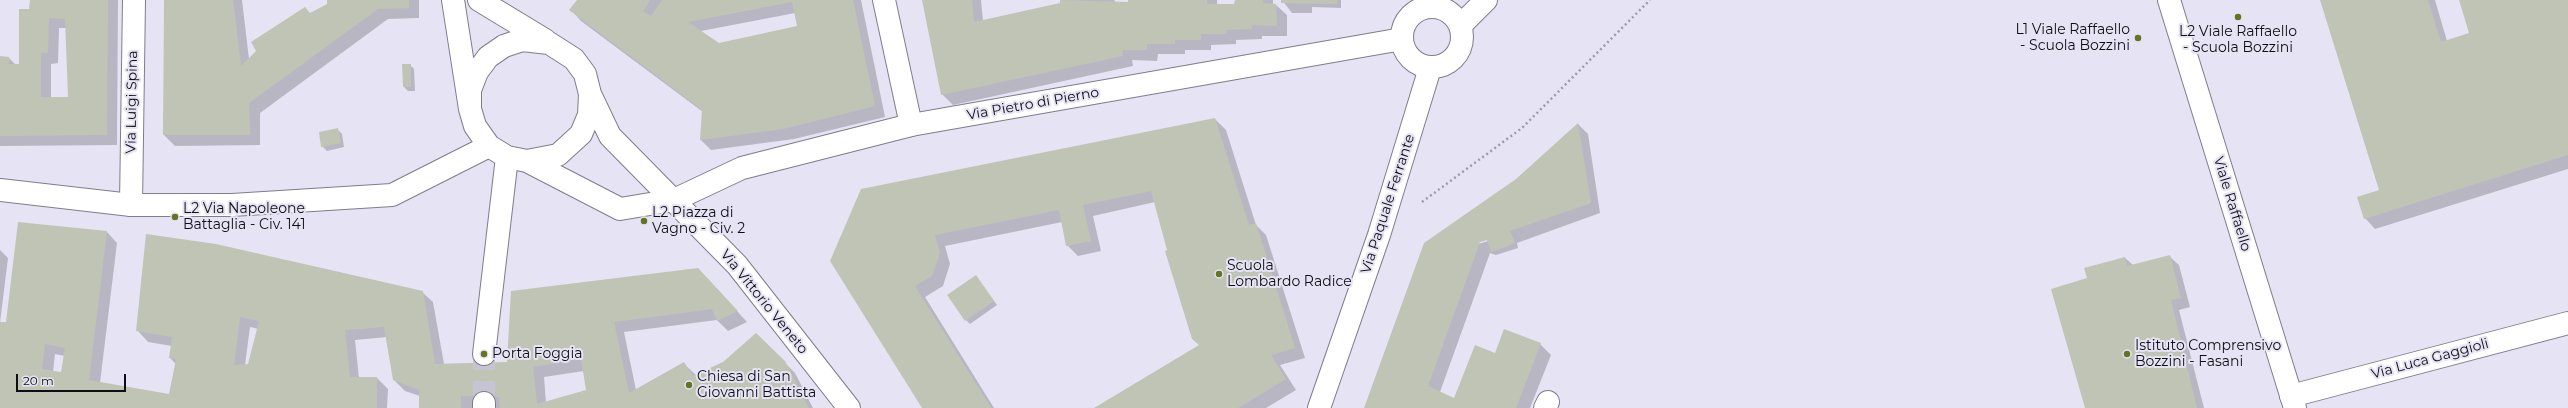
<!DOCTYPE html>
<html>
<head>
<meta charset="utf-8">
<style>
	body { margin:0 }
	#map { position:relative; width:2568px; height:408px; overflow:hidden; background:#e6e4f4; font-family:Montserrat,sans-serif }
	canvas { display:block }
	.scale { position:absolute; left:16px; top:374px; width:110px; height:18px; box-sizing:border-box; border:2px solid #0e0d13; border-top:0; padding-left:5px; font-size:12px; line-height:14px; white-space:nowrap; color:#0e0d13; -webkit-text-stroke:3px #e6e4f4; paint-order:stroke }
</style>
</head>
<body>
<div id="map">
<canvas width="2568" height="408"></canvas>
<div class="scale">20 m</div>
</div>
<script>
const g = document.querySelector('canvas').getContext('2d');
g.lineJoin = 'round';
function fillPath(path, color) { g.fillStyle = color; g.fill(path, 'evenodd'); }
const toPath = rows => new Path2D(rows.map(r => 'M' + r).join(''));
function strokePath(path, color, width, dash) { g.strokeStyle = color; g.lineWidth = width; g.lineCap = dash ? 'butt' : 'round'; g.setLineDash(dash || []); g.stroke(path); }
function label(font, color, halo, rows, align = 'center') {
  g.font = font + ' Montserrat,sans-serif'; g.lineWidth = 4; g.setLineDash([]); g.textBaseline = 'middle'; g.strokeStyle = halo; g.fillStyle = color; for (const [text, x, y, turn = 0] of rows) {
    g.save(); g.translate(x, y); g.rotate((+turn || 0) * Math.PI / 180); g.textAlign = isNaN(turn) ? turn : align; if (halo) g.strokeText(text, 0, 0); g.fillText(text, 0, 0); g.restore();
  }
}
fillPath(toPath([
	[31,0,118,0,117,145,0,146,0,57,9,58,16,65,20,65],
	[59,28,66,28,69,98,51,98,51,64,58,63],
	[165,0,242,0,249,59,310,14,328,5,328,0,419,0,419,18,388,19,260,113,260,145,175,146,164,135],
	[578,0,861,0,885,117,794,139,711,150,701,140,703,112,581,21,571,10],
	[795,13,798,27,719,44,701,31],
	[923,0,981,0,983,21,1062,4,1061,0,1114,0,1117,3,1129,3,1129,0,1217,0,1217,5,1235,5,1236,0,1273,0,1273,5,1276,5,1287,15,1287,36,1262,36,1262,39,1236,40,1236,44,1211,45,1211,50,1185,50,1185,54,1158,54,1157,61,1132,60,1133,66,953,105,942,94],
	[1282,0,1341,0,1341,8,1312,7,1312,13,1292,13],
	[2321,0,2435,0,2447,41,2470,34,2460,0,2568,0,2568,169,2375,229,2365,218,2380,190],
	[410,65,414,69,415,91,408,91,404,87],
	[1215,119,1226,130,1256,225,1266,235,1305,358,1280,365,1296,390,1266,408,1095,408,1200,345,1168,251,1155,202,1093,216,1101,251,1078,256,1067,245,1062,222,945,246,950,264,943,286,925,297,994,408,923,408,831,261],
	[1578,124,1588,134,1600,213,1517,243,1518,248,1496,255,1490,253,1440,392,1455,400,1475,346,1496,354,1505,330,1540,344,1551,355,1530,408,1365,408,1425,244,1517,180],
	[1488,239,1488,241,1475,245,1475,243],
	[338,130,342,134,344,147,327,151,322,146],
	[107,232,117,243,100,383,172,396,176,364,170,358,172,346,148,342,138,331,422,292,433,302,444,364,508,363,708,279,747,322,728,331,717,320,624,332,636,390,684,364,696,375,724,362,756,334,795,373,813,408,420,408,420,396,405,391,394,380,387,337,355,340,359,378,377,378,388,389,387,408,0,408,0,250,8,258,0,323,7,323],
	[250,327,259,329,249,365,245,365],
	[55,354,65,356,62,374,53,372],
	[584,371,587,391,546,403,544,377],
	[2169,256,2179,265,2190,307,2179,310,2204,408,2086,408,2088,279,2125,258,2133,265],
	[976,276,997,305,970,324,966,320]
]), '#0003');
fillPath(toPath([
	[30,0,108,0,107,135,0,136,0,56,9,57,9,64,19,64,19,9,29,9],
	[49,18,65,19,68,97,41,97,41,53,48,53],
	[164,0,233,0,241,66,256,51,251,42,305,7,310,13,327,4,327,0,409,0,409,8,378,9,249,103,250,135,163,135],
	[577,0,650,0,643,11,651,16,662,0,853,0,875,106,783,129,700,140,702,110,569,10],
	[792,2,797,26,719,43,688,22],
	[922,0,972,0,974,22,1060,3,1060,0,1128,2,1128,0,1207,0,1207,4,1234,4,1235,0,1263,0,1263,3,1276,4,1277,26,1252,25,1252,29,1226,30,1226,34,1201,34,1201,40,1175,40,1175,44,1147,44,1147,50,1122,50,1123,56,941,95],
	[1281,0,1337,0,1337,4,1281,3],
	[2320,0,2428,0,2441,42,2469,33,2459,0,2568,0,2568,155,2364,219,2357,197,2379,190],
	[402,64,411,64,411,87,403,87],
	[1215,118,1249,225,1256,223,1295,348,1271,355,1286,379,1238,408,1094,408,1199,345,1192,339,1165,251,1167,250,1151,191,1083,205,1091,241,1066,246,1059,210,935,235,940,253,932,276,915,286,991,408,922,408,830,261,861,189],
	[1578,123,1591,203,1510,231,1515,243,1491,252,1487,240,1480,242,1428,386,1454,398,1475,345,1495,353,1504,329,1541,343,1516,408,1364,408,1424,243,1516,179],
	[338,128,341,143,321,147,319,132],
	[18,222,107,231,89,380,169,394,176,359,169,358,172,337,136,331,146,234,216,244,423,291,435,364,507,362,511,291,698,268,738,311,717,321,712,309,614,322,629,393,684,362,693,376,723,362,756,333,785,361,809,408,500,408,499,397,461,396,461,408,419,408,419,390,393,380,384,327,345,330,350,377,377,377,377,408,0,408,0,322,6,322],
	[240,317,259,321,248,364,234,365],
	[45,344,65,348,61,372,42,369],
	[581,359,586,390,537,404,533,367],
	[2170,255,2181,298,2171,300,2197,408,2085,408,2051,289,2087,278,2084,268,2125,257,2127,266],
	[976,275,994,301,965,321,947,295]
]), '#bfc4b5');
strokePath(toPath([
	[484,403,484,354]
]), '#c6c4d2', 22, [22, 11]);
const street = toPath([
	[884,0,911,125],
	[131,205,134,0],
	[2291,396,2568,323],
	[1319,408,1379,235,1430,68],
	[1545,408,1548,402]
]);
const secondary = toPath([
	[453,0,470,109,475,126,489,146,507,157,527,161,558,155,581,134,589,115,590,94,585,74,574,59,549,43,522,40,504,46,488,57,477,72,470,90,470,109],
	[479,0,545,40],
	[2169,0,2295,408],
	'1402 37a30 30 0 1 1 60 0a30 30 0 1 1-60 0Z',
	[1460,26,1486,0],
	[590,94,610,136,737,265,849,408],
	[527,161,620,209,674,200,742,168,911,125,1402,39],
	[0,190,131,205,232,205,392,195,489,146],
	[484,354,507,157],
	[484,403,484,408]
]);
strokePath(street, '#7f7d8b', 24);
strokePath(secondary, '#7f7d8b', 24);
strokePath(toPath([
	[1422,202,1522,128,1650,0]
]), '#9d9ba8', 2.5, [2, 3]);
strokePath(street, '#fff', 22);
strokePath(secondary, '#fff', 22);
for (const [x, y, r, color] of [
	[2238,17,4,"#637423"],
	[2138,38,4,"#637423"],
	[175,217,4,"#637423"],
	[644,221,4,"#637423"],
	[1219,274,4,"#637423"],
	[484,354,4,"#637423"],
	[2127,354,4,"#637423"],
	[689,385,4,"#637423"]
]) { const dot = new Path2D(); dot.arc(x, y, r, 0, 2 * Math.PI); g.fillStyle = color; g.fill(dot); strokePath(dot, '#e6e4f4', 1.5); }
label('14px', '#0e0d13', '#e6e4f4', [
	["L1 Viale Raffaello",2130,30,"right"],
	["- Scuola Bozzini",2130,46,"right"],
	["L2 Viale Raffaello",2238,32,"center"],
	["- Scuola Bozzini",2238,48,"center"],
	["L2 Via Napoleone",183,209],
	["Battaglia - Civ. 141",183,225],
	["L2 Piazza di",652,213],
	["Vagno - Civ. 2",652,229],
	["Scuola",1227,266],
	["Lombardo Radice",1227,282],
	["Istituto Comprensivo",2135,346],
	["Bozzini - Fasani",2135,362],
	["Porta Foggia",492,354],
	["Chiesa di San",697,377],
	["Giovanni Battista",697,393]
], 'left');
label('14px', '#0e0d13', '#e6e4f4', [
	["Via Luigi Spina",132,102,-89],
	["Via Pietro di Pierno",1033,104,-10],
	["Via Paquale Ferrante",1388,204,-72],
	["Viale Raffaello",2232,204,73],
	["Via Vittorio Veneto",764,302,51],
	["Via Luca Gaggioli",2430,359,-15]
]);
</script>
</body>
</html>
